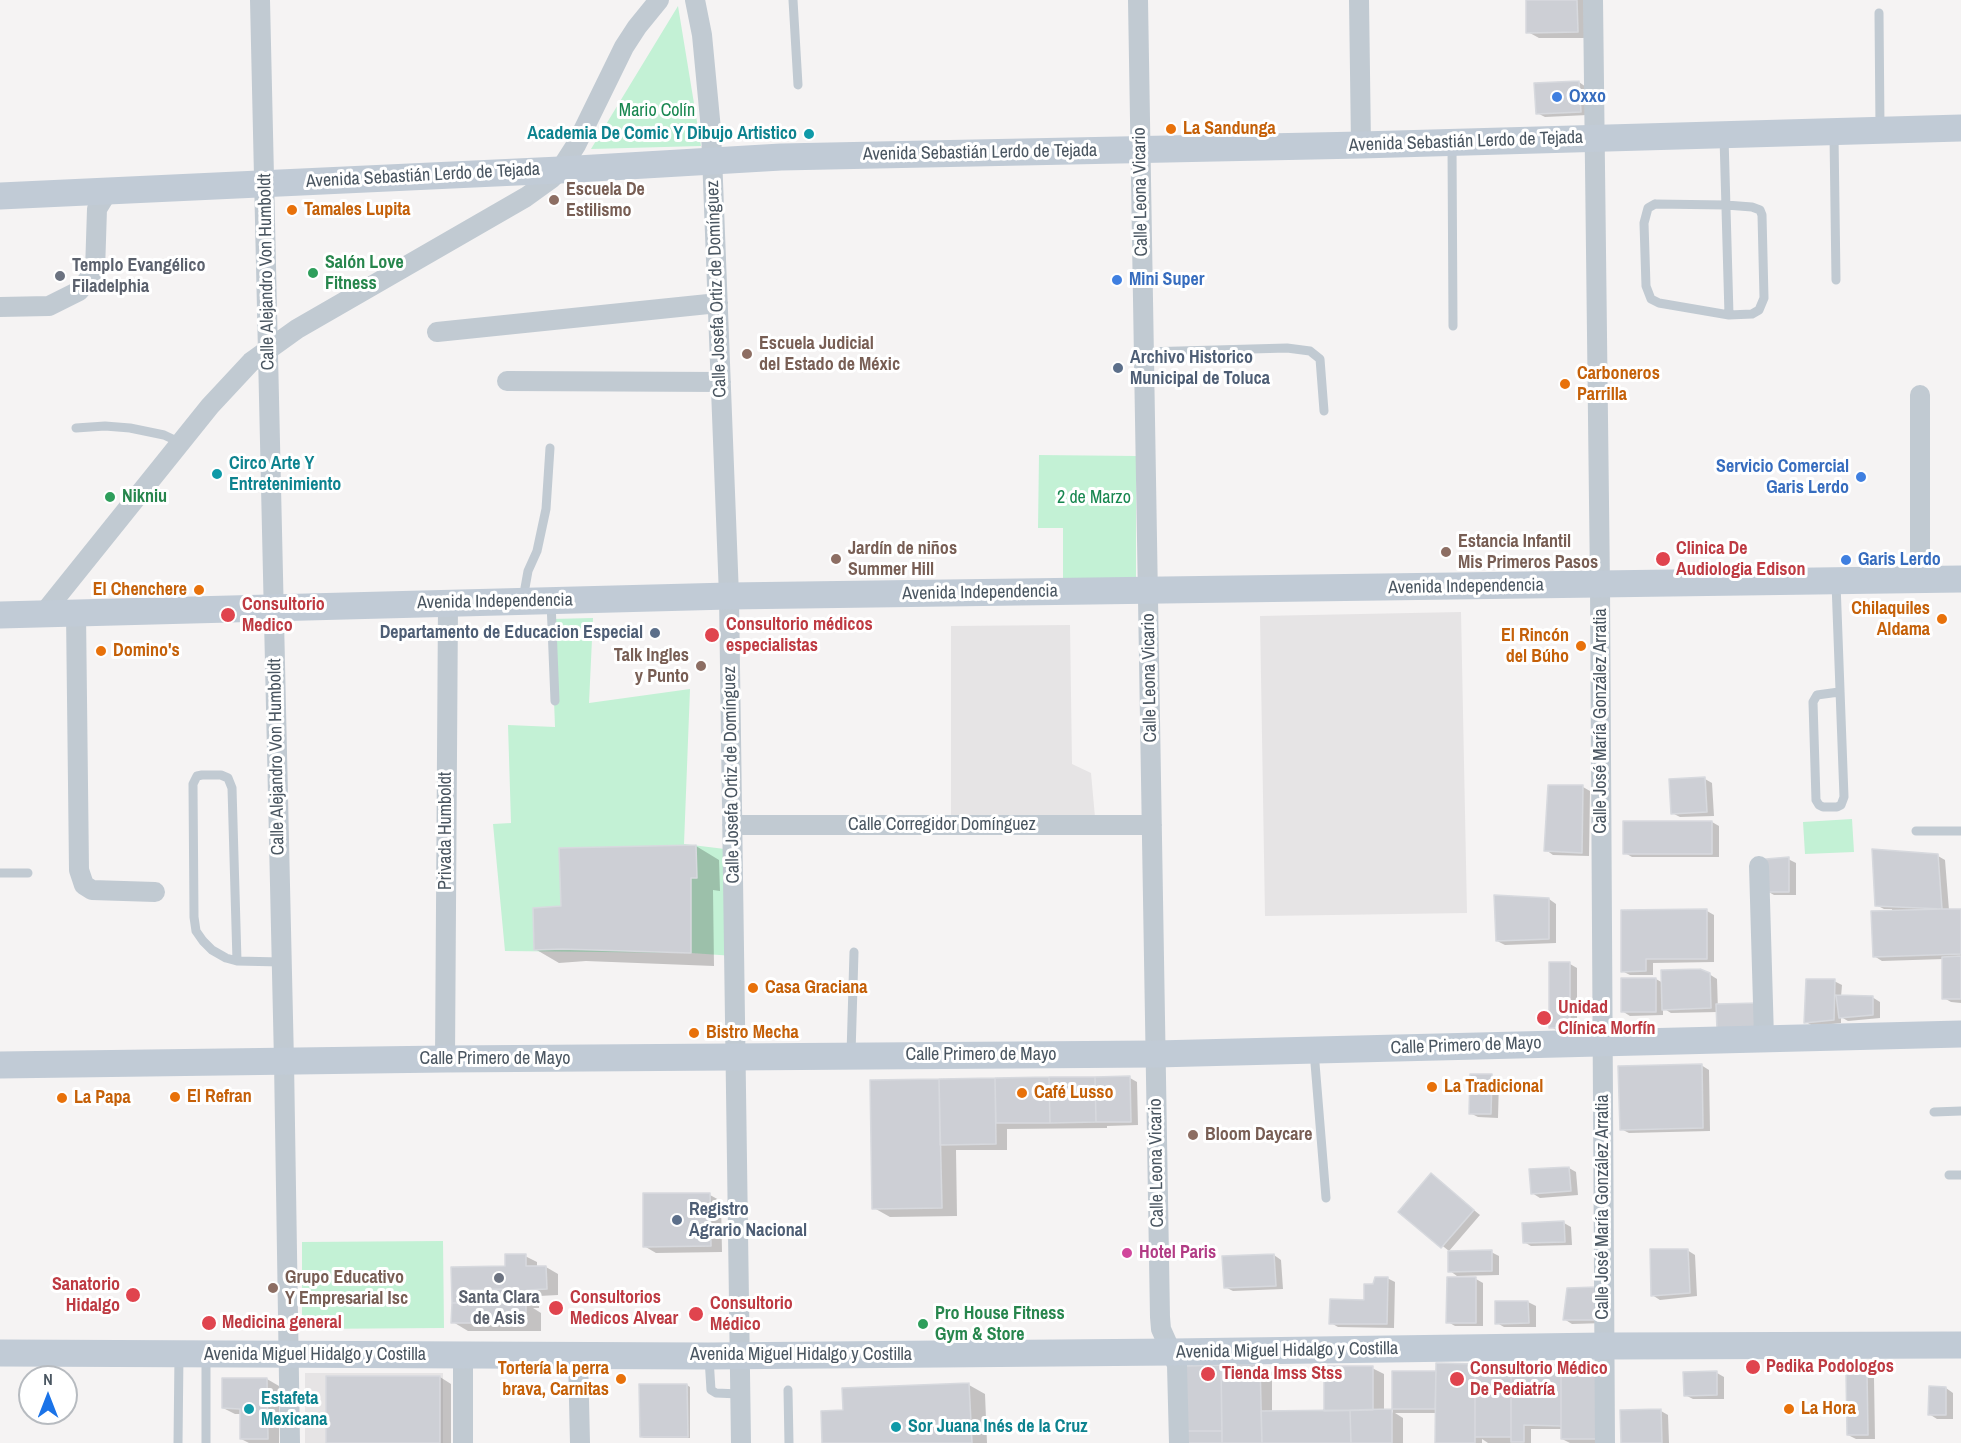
<!DOCTYPE html>
<html>
<head>
<meta charset="utf-8">
<style>
	body { margin:0 }
	#map { position:relative; width:1961px; height:1443px; overflow:hidden; background:#f5f3f3; font-family:"Archivo Narrow",sans-serif }
	canvas { display:block }
	.north { position:absolute; left:18px; top:1365px; width:60px; height:60px; box-sizing:border-box; background:#fff; border:2px solid #b7bbc0; border-radius:50%; rotate:0deg; font-size:16px; font-weight:700; line-height:24px; text-align:center; color:#4a5661 }
	.north::after { content:''; display:block; margin:auto; width:21px; height:27px; background:#1a73e8; clip-path:polygon(50% 0,100% 100%,50% 72%,0 100%) }
</style>
</head>
<body>
<div id="map">
<canvas width="1961" height="1443"></canvas>
<div class="north">N</div>
</div>
<script>
const g = document.querySelector('canvas').getContext('2d');
g.lineJoin = 'round';
function fillPath(path, color) { g.fillStyle = color; g.fill(path, 'evenodd'); }
const toPath = rows => new Path2D(rows.map(r => 'M' + r).join(''));
function strokePath(path, color, width, dash) { g.strokeStyle = color; g.lineWidth = width; g.lineCap = dash ? 'butt' : 'round'; g.setLineDash(dash || []); g.stroke(path); }
function label(font, color, halo, rows, align = 'center') {
  g.font = font + ' "Archivo Narrow",sans-serif'; g.lineWidth = 6; g.setLineDash([]); g.textBaseline = 'middle'; g.strokeStyle = halo; g.fillStyle = color; for (const [text, x, y, turn = 0] of rows) {
    g.save(); g.translate(x, y); g.rotate((+turn || 0) * Math.PI / 180); g.textAlign = isNaN(turn) ? turn : align; if (halo) g.strokeText(text, 0, 0); g.fillText(text, 0, 0); g.restore();
  }
}
fillPath(toPath([
	[1461,612,1467,913,1265,916,1260,616],
	[1070,625,1072,764,1091,773,1095,817,951,817,951,626],
	[305,1373,443,1373,443,1443,305,1443]
]), '#e6e4e5');
fillPath(toPath([
	[678,6,701,146,591,149],
	[1039,455,1136,456,1136,578,1063,578,1063,528,1038,528],
	[593,618,589,703,690,689,684,844,733,850,734,956,691,953,505,951,493,824,511,823,508,725,555,727,551,619],
	[1852,819,1854,852,1805,854,1803,822],
	[443,1241,444,1328,302,1329,302,1242]
]), '#c3f1d5');
fillPath(toPath([
	[1527,0,1588,0,1589,38,1539,38,1528,32],
	[1579,82,1586,87,1588,115,1545,117,1537,113],
	[1705,779,1712,783,1714,816,1680,817,1672,813],
	[1583,787,1590,791,1589,856,1553,855,1546,850],
	[1712,822,1719,826,1719,857,1632,857,1625,853],
	[696,846,719,860,720,891,713,890,714,966,586,961,559,963,535,949,562,908,561,849],
	[1938,856,1945,860,1949,910,1961,910,1961,1003,1951,1002,1944,998,1944,959,1882,961,1874,956,1892,912,1892,909,1884,909,1876,905],
	[1788,859,1796,863,1796,895,1774,895,1767,891],
	[1549,899,1556,904,1556,943,1505,945,1497,941],
	[1707,911,1714,915,1714,962,1653,963,1653,975,1630,975,1622,971],
	[1570,964,1577,968,1577,1031,1558,1031,1551,1027],
	[1709,974,1717,979,1718,1012,1671,1013,1663,1008,1663,1015,1630,1016,1622,1011,1656,979,1663,983],
	[1834,981,1842,985,1841,997,1872,997,1880,1002,1880,1018,1848,1021,1841,1017,1841,1023,1813,1026,1806,1022],
	[1701,1065,1709,1070,1710,1131,1629,1133,1621,1129],
	[1491,1076,1499,1080,1498,1118,1478,1117,1470,1113],
	[1130,1078,1137,1082,1138,1125,1107,1126,1107,1128,1007,1129,1007,1150,956,1150,957,1216,890,1217,874,1208,941,1080],
	[1569,1168,1576,1172,1578,1195,1540,1198,1532,1193],
	[1431,1175,1480,1215,1449,1251,1400,1212],
	[710,1195,721,1201,722,1252,656,1253,644,1246],
	[1564,1223,1571,1227,1572,1245,1531,1246,1524,1242],
	[1687,1250,1695,1255,1697,1296,1660,1300,1652,1295],
	[1491,1252,1499,1256,1499,1275,1457,1276,1450,1271],
	[1274,1255,1281,1260,1283,1289,1233,1291,1225,1287],
	[525,1256,537,1262,537,1267,546,1267,558,1274,558,1295,539,1296,539,1308,533,1308,541,1313,541,1331,468,1331,453,1322,507,1268],
	[1387,1278,1395,1282,1394,1328,1338,1327,1331,1323,1365,1301,1374,1286],
	[1476,1279,1483,1283,1483,1326,1455,1326,1448,1322],
	[1604,1293,1605,1323,1572,1324,1564,1319],
	[1497,1302,1528,1302,1536,1306,1536,1327,1504,1327,1497,1323],
	[1260,1365,1272,1372,1272,1413,1326,1412,1372,1368,1384,1374,1384,1411,1391,1411,1393,1413,1393,1372,1437,1372,1475,1365,1482,1371,1561,1367,1564,1369,1613,1443,1570,1443,1562,1439,1562,1429,1531,1429,1531,1443,1488,1443,1482,1439,1482,1443,1436,1443,1437,1413,1395,1413,1403,1418,1403,1443,1189,1443],
	[1717,1373,1724,1377,1724,1399,1693,1399,1685,1395],
	[1867,1373,1874,1378,1875,1439,1856,1439,1848,1435],
	[440,1377,451,1384,451,1443,328,1443],
	[267,1379,279,1386,279,1443,249,1443,241,1439,242,1414,235,1414,223,1408],
	[687,1385,690,1387,690,1438,644,1438,641,1437],
	[969,1385,985,1394,987,1443,823,1443,845,1412],
	[1946,1388,1953,1393,1953,1419,1937,1419,1929,1414],
	[1661,1411,1668,1415,1669,1443,1622,1443]
]), '#0003');
const building = toPath([
	[1526,0,1577,0,1578,32,1526,33,1526,0],
	[1579,81,1581,112,1536,114,1534,83,1579,81],
	[1705,777,1707,812,1671,814,1669,779,1705,777],
	[1548,785,1583,785,1582,853,1544,851,1548,785],
	[1623,821,1712,821,1712,854,1623,854,1623,821],
	[696,845,697,878,691,878,691,953,562,949,534,950,533,908,561,906,559,848,696,845],
	[1872,849,1938,854,1942,909,1875,906,1872,849],
	[1789,857,1789,892,1765,892,1766,859,1789,857],
	[1494,895,1549,898,1549,939,1496,941,1494,895],
	[1707,909,1707,959,1646,959,1646,971,1621,972,1621,910,1707,909],
	[1942,909,1961,909,1961,954,1873,957,1871,911,1942,909],
	[1961,956,1961,999,1942,999,1942,957,1961,956],
	[1549,962,1570,962,1570,1028,1549,1028,1549,962],
	[1700,969,1710,973,1711,1008,1662,1010,1661,970,1700,969],
	[1621,978,1656,978,1656,1012,1621,1012,1621,978],
	[1806,979,1835,979,1834,1020,1804,1023,1806,979],
	[1836,995,1873,996,1873,1015,1839,1018,1836,995],
	[1759,1003,1759,1029,1717,1030,1716,1004,1759,1003],
	[1702,1064,1703,1128,1620,1130,1618,1066,1702,1064],
	[1470,1074,1492,1074,1491,1114,1469,1114,1470,1074],
	[1130,1076,1131,1122,1096,1122,1095,1077,1130,1076],
	[1049,1077,1050,1123,996,1123,995,1078,1049,1077],
	[1049,1077,1095,1077,1096,1122,1050,1123,1049,1077],
	[995,1078,996,1144,940,1145,939,1079,995,1078],
	[939,1079,942,1208,872,1209,870,1080,939,1079],
	[1569,1167,1571,1191,1531,1194,1529,1169,1569,1167],
	[1431,1173,1474,1210,1441,1248,1398,1212,1431,1173],
	[643,1193,710,1193,711,1246,643,1247,643,1193],
	[1564,1221,1565,1242,1523,1243,1522,1223,1564,1221],
	[1650,1249,1688,1249,1690,1293,1651,1296,1650,1249],
	[1492,1250,1492,1271,1448,1272,1448,1251,1492,1250],
	[505,1254,526,1254,526,1266,546,1266,547,1289,527,1290,528,1302,506,1303,506,1289,465,1290,465,1303,452,1303,451,1267,505,1266,505,1254],
	[1274,1254,1276,1286,1224,1288,1222,1256,1274,1254],
	[1375,1277,1388,1277,1387,1324,1329,1324,1330,1299,1364,1300,1364,1284,1373,1284,1375,1277],
	[1447,1277,1476,1277,1476,1323,1446,1323,1447,1277],
	[1597,1287,1598,1320,1563,1320,1567,1288,1597,1287],
	[506,1289,506,1303,526,1302,526,1323,451,1323,452,1303,465,1303,465,1290,506,1289],
	[1495,1301,1528,1301,1529,1323,1495,1324,1495,1301],
	[1436,1363,1475,1364,1475,1443,1435,1443,1436,1363],
	[1260,1364,1262,1443,1222,1443,1221,1365,1260,1364],
	[1221,1365,1222,1431,1187,1431,1186,1366,1221,1365],
	[1511,1365,1561,1365,1561,1426,1524,1425,1524,1442,1511,1442,1511,1365],
	[1324,1366,1373,1366,1373,1410,1324,1411,1324,1366],
	[1561,1367,1602,1367,1602,1439,1561,1439,1561,1367],
	[1475,1369,1511,1369,1511,1437,1475,1437,1475,1369],
	[1392,1371,1436,1371,1435,1409,1392,1409,1392,1371],
	[1717,1371,1717,1395,1684,1396,1683,1372,1717,1371],
	[1846,1372,1867,1372,1868,1435,1847,1435,1846,1372],
	[326,1376,440,1376,440,1443,326,1443,326,1376],
	[222,1378,267,1378,268,1439,240,1439,240,1409,222,1408,222,1378],
	[969,1383,972,1443,822,1443,821,1411,843,1410,842,1388,969,1383],
	[639,1384,687,1384,688,1437,640,1437,639,1384],
	[1929,1386,1946,1387,1946,1415,1928,1415,1929,1386],
	[1392,1409,1392,1443,1351,1443,1350,1410,1392,1409],
	[1661,1409,1662,1443,1621,1443,1620,1410,1661,1409],
	[1350,1410,1351,1443,1262,1443,1261,1411,1350,1410],
	[1187,1431,1222,1431,1222,1443,1187,1443,1187,1431]
]);
fillPath(building, '#cdcfd5');
strokePath(building, '#d7d9de', 1.5);
strokePath(toPath([
	[793,0,798,85],
	[1879,13,1880,128],
	[1834,135,1836,280],
	[1724,137,1729,315],
	[1452,145,1453,326],
	[1655,204,1726,205,1752,207,1760,210,1762,215,1764,298,1759,310,1752,314,1729,315,1659,303,1651,299,1646,286,1644,223,1648,208,1655,204],
	[1144,352,1287,348,1310,351,1320,359,1324,411],
	[76,428,105,426,130,428,164,435,181,443],
	[1836,583,1844,797,1841,805,1837,807,1823,807,1819,805,1816,800,1813,702,1817,695,1839,692],
	[523,599,528,571,537,551,546,509,550,448],
	[551,602,555,701],
	[1916,831,1961,831],
	[0,873,28,873],
	[237,961,232,788,228,778,221,775,202,775,197,776,193,784,194,917,196,931,203,941,212,950,226,958,237,961,281,962],
	[1314,1051,1326,1198],
	[851,1054,854,952],
	[1934,1112,1961,1111],
	[1949,1175,1961,1175],
	[709,1358,711,1390,716,1393,739,1394],
	[788,1390,789,1443],
	[178,1443,179,1355],
	[206,1443,206,1357]
]), '#c1cad2', 9);
strokePath(toPath([
	[260,0,284,1061,290,1443],
	[695,0,702,35,711,130,729,596,741,1443],
	[1138,0,1160,1317,1161,1329,1177,1365,1179,1443],
	[1359,0,1361,145],
	[1593,0,1600,585,1605,1443],
	[0,307,49,306,79,291,95,271,97,209,108,191],
	[437,332,718,303],
	[507,381,721,382],
	[1920,395,1920,579],
	[76,613,79,870,84,885,92,890,155,892],
	[43,614,210,406,251,362,297,329,526,197,551,179,560,170,576,145,624,47,637,27,659,0],
	[732,825,1152,825],
	[1759,866,1764,1038],
	[445,1059,448,603],
	[463,1356,463,1443],
	[578,1356,580,1443]
]), '#c1cad2', 20);
strokePath(toPath([
	[0,196,560,170,781,157,1361,145,1961,128],
	[0,615,729,596,1961,579],
	[0,1065,445,1059,1156,1054,1961,1034],
	[0,1353,708,1356,1173,1352,1604,1346,1961,1345]
]), '#c1cbd6', 27);
for (const [x, y, r, color] of [
	[1557,97,6,"#3f7fe0"],
	[1171,129,6,"#e8710a"],
	[809,134,6,"#0f9aa8"],
	[554,200,6,"#8d6e63"],
	[292,210,6,"#e8710a"],
	[313,273,6,"#2e9e5b"],
	[60,276,6,"#6b7280"],
	[1117,280,6,"#3f7fe0"],
	[747,354,6,"#8d6e63"],
	[1118,368,6,"#5c6f8a"],
	[1565,384,6,"#e8710a"],
	[217,474,6,"#0f9aa8"],
	[1861,477,6,"#3f7fe0"],
	[110,497,6,"#2e9e5b"],
	[1446,552,6,"#8d6e63"],
	[836,559,6,"#8d6e63"],
	[1663,559,8,"#e0444e"],
	[1846,560,6,"#3f7fe0"],
	[199,590,6,"#e8710a"],
	[228,615,8,"#e0444e"],
	[1942,619,6,"#e8710a"],
	[655,633,6,"#5c6f8a"],
	[712,635,8,"#e0444e"],
	[1581,646,6,"#e8710a"],
	[101,651,6,"#e8710a"],
	[701,666,6,"#8d6e63"],
	[753,988,6,"#e8710a"],
	[1544,1018,8,"#e0444e"],
	[694,1033,6,"#e8710a"],
	[1432,1087,6,"#e8710a"],
	[1022,1093,6,"#e8710a"],
	[175,1097,6,"#e8710a"],
	[62,1098,6,"#e8710a"],
	[1193,1135,6,"#8d6e63"],
	[677,1220,6,"#5c6f8a"],
	[1127,1253,6,"#d1479c"],
	[499,1278,6,"#6b7280"],
	[273,1288,6,"#8d6e63"],
	[133,1295,8,"#e0444e"],
	[556,1308,8,"#e0444e"],
	[696,1314,8,"#e0444e"],
	[209,1323,8,"#e0444e"],
	[923,1324,6,"#2e9e5b"],
	[1753,1367,8,"#e0444e"],
	[1208,1374,8,"#e0444e"],
	[621,1379,6,"#e8710a"],
	[1457,1379,8,"#e0444e"],
	[249,1409,6,"#0f9aa8"],
	[1789,1409,6,"#e8710a"],
	[896,1427,6,"#0f9aa8"]
]) { const dot = new Path2D(); dot.arc(x, y, r, 0, 2 * Math.PI); g.fillStyle = color; g.fill(dot); strokePath(dot, '#fff', 2); }
label('bold 18px', '#366cbe', '#fff', [
	["Oxxo",1569,97],
	["Mini Super",1129,280],
	["Servicio Comercial",1849,467,"right"],
	["Garis Lerdo",1849,488,"right"],
	["Garis Lerdo",1858,560]
], 'left');
label('18px', '#17864f', '#fff', [
	["Mario Colín",657,111],
	["2 de Marzo",1094,498]
]);
label('bold 18px', '#c56008', '#fff', [
	["La Sandunga",1183,129],
	["Tamales Lupita",304,210],
	["Carboneros",1577,374],
	["Parrilla",1577,395],
	["El Chenchere",187,590,"right"],
	["Chilaquiles",1930,609,"right"],
	["Aldama",1930,630,"right"],
	["El Rincón",1569,636,"right"],
	["del Búho",1569,657,"right"],
	["Domino's",113,651],
	["Casa Graciana",765,988],
	["Bistro Mecha",706,1033],
	["La Tradicional",1444,1087],
	["Café Lusso",1034,1093],
	["El Refran",187,1097],
	["La Papa",74,1098],
	["Tortería la perra",609,1369,"right"],
	["brava, Carnitas",609,1390,"right"],
	["La Hora",1801,1409]
], 'left');
label('bold 18px', '#0d838f', '#fff', [
	["Academia De Comic Y Dibujo Artistico",797,134,"right"],
	["Circo Arte Y",229,464],
	["Entretenimiento",229,485],
	["Estafeta",261,1399],
	["Mexicana",261,1420],
	["Sor Juana Inés de la Cruz",908,1427]
], 'left');
label('18px', '#4a5661', '#fff', [
	["Avenida Sebastián Lerdo de Tejada",1466,142,-2],
	["Avenida Sebastián Lerdo de Tejada",980,153,-1],
	["Avenida Sebastián Lerdo de Tejada",423,176,-3],
	["Calle Leona Vicario",1141,192,-91],
	["Calle Alejandro Von Humboldt",267,272,-91],
	["Calle Josefa Ortiz de Domínguez",717,289,-92],
	["Avenida Independencia",1466,587,-1],
	["Avenida Independencia",980,593,-1],
	["Avenida Independencia",495,602,-1],
	["Calle Leona Vicario",1150,678,-91],
	["Calle José María González Arratia",1601,721,-90],
	["Calle Alejandro Von Humboldt",277,757,-91],
	["Calle Josefa Ortiz de Domínguez",732,775,-91],
	["Calle Corregidor Domínguez",942,825],
	["Privada Humboldt",446,831,-90],
	["Calle Primero de Mayo",1466,1046,-2],
	["Calle Primero de Mayo",981,1055],
	["Calle Primero de Mayo",495,1059],
	["Calle Leona Vicario",1157,1163,-91],
	["Calle José María González Arratia",1603,1207,-90],
	["Avenida Miguel Hidalgo y Costilla",1287,1351,-1],
	["Avenida Miguel Hidalgo y Costilla",315,1355],
	["Avenida Miguel Hidalgo y Costilla",801,1355]
]);
label('bold 18px', '#785e54', '#fff', [
	["Escuela De",566,190],
	["Estilismo",566,211],
	["Escuela Judicial",759,344],
	["del Estado de Méxic",759,365],
	["Estancia Infantil",1458,542],
	["Mis Primeros Pasos",1458,563],
	["Jardín de niños",848,549],
	["Summer Hill",848,570],
	["Talk Ingles",689,656,"right"],
	["y Punto",689,677,"right"],
	["Bloom Daycare",1205,1135],
	["Grupo Educativo",285,1278],
	["Y Empresarial Isc",285,1299]
], 'left');
label('bold 18px', '#27864d', '#fff', [
	["Salón Love",325,263],
	["Fitness",325,284],
	["Nikniu",122,497],
	["Pro House Fitness",935,1314],
	["Gym & Store",935,1335]
], 'left');
label('bold 18px', '#5b616d', '#fff', [
	["Templo Evangélico",72,266],
	["Filadelphia",72,287],
	["Santa Clara",499,1298,"center"],
	["de Asis",499,1319,"center"]
], 'left');
label('bold 18px', '#4e5e75', '#fff', [
	["Archivo Historico",1130,358],
	["Municipal de Toluca",1130,379],
	["Departamento de Educacion Especial",643,633,"right"],
	["Registro",689,1210],
	["Agrario Nacional",689,1231]
], 'left');
label('bold 18px', '#be3a42', '#fff', [
	["Clinica De",1676,549],
	["Audiologia Edison",1676,570],
	["Consultorio",242,605],
	["Medico",242,626],
	["Consultorio médicos",726,625],
	["especialistas",726,646],
	["Unidad",1558,1008],
	["Clínica Morfín",1558,1029],
	["Sanatorio",120,1285,"right"],
	["Hidalgo",120,1306,"right"],
	["Consultorios",570,1298],
	["Medicos Alvear",570,1319],
	["Consultorio",710,1304],
	["Médico",710,1325],
	["Medicina general",222,1323],
	["Pedika Podologos",1766,1367],
	["Consultorio Médico",1470,1369],
	["De Pediatría",1470,1390],
	["Tienda Imss Stss",1222,1374]
], 'left');
label('bold 18px', '#b23c85', '#fff', [
	["Hotel Paris",1139,1253]
], 'left');
</script>
</body>
</html>
